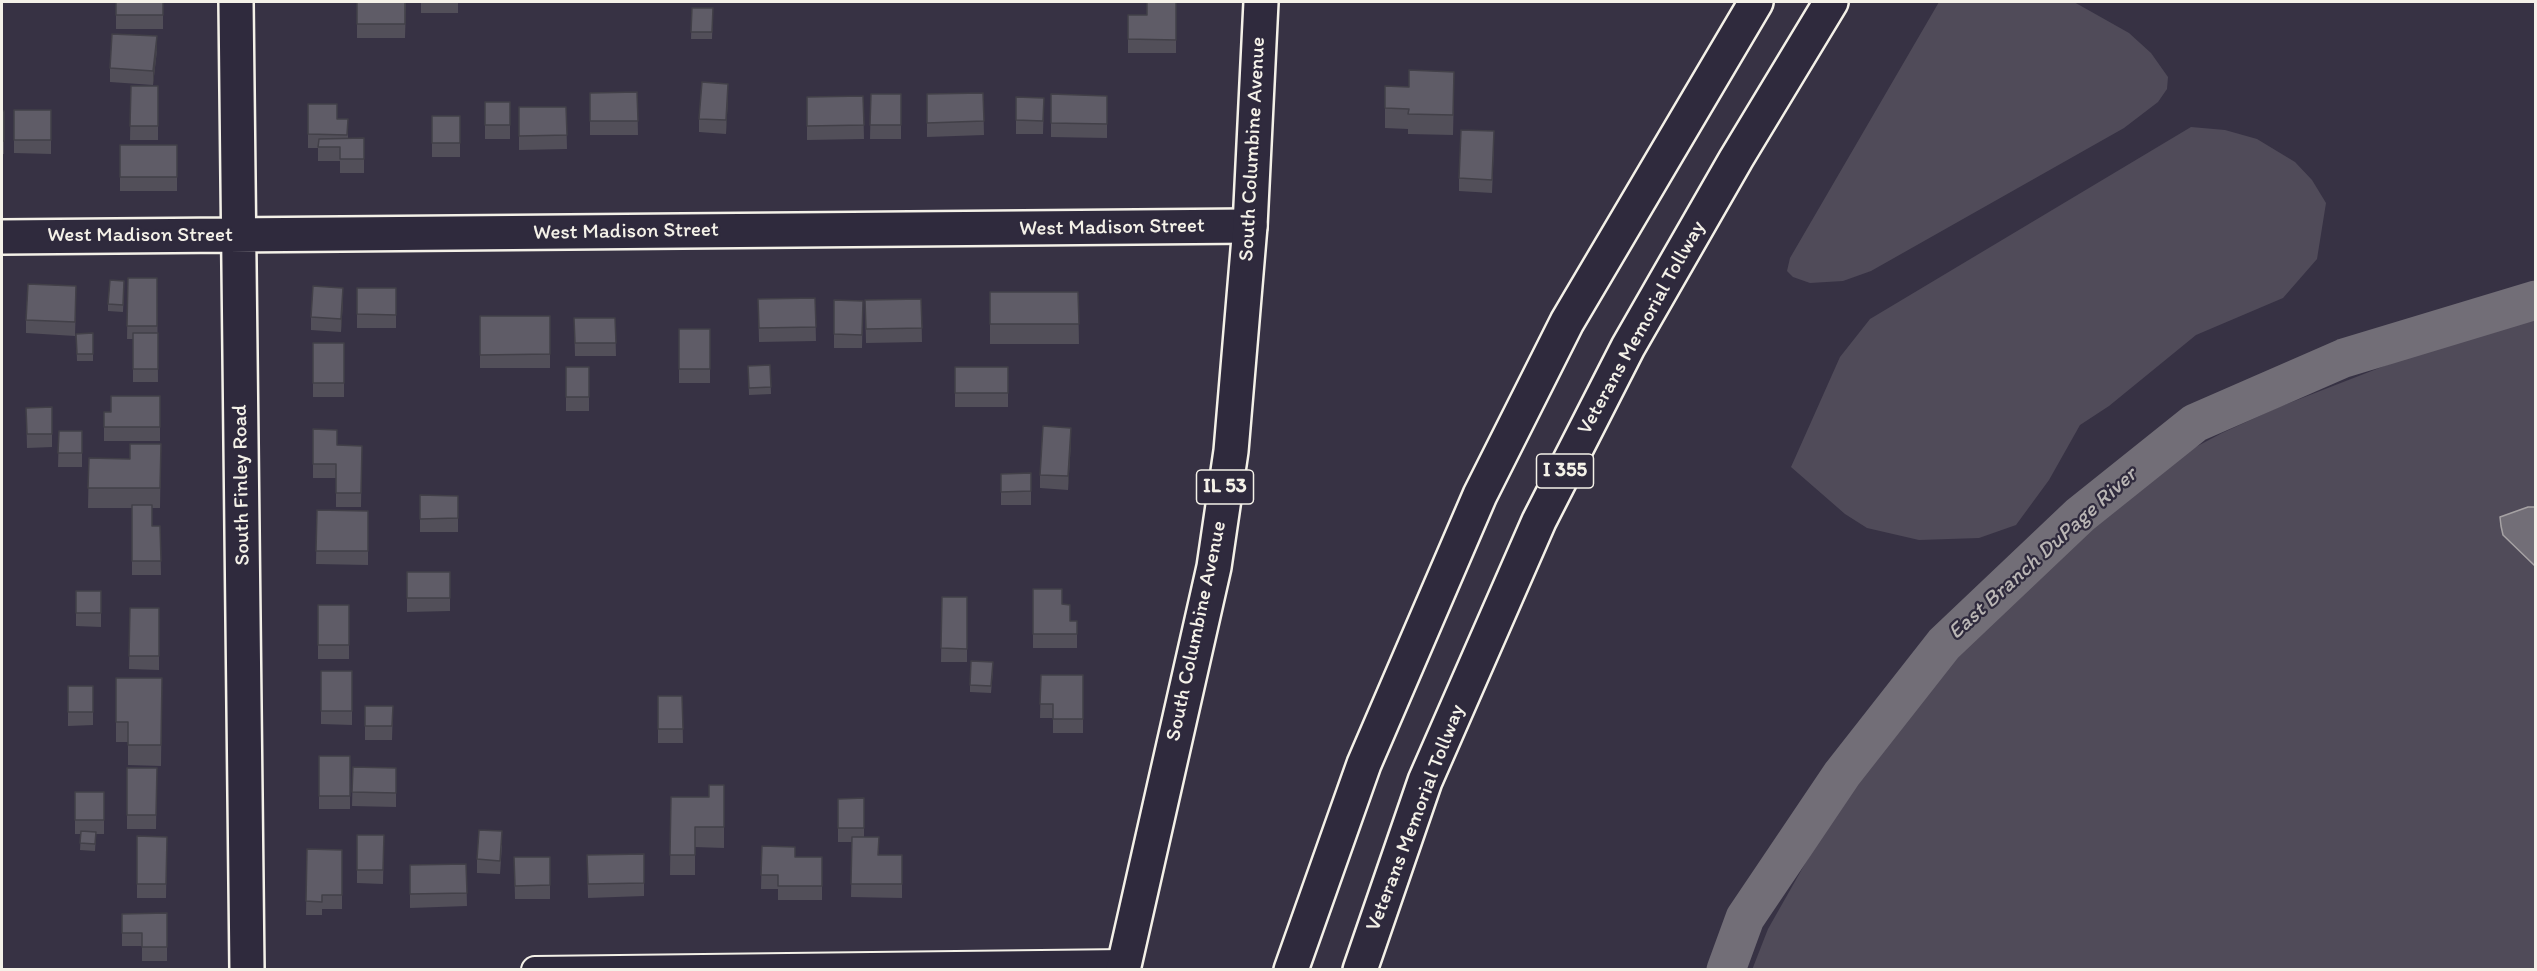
<!DOCTYPE html>
<html>
<head>
<meta charset="utf-8">
<style>
	body { margin:0 }
	#map { position:relative; width:2537px; height:971px; overflow:hidden; background:#373244; font-family:Itim,sans-serif }
	canvas { display:block }
	.frame { position:absolute; inset:0; border:3px solid #f4f1e8; pointer-events:none }
</style>
</head>
<body>
<div id="map">
<canvas width="2537" height="971"></canvas>
<div class="frame"></div>
</div>
<script>
const g = document.querySelector('canvas').getContext('2d');
g.lineJoin = 'round';
function fillPath(path, color) { g.fillStyle = color; g.fill(path, 'evenodd'); }
const toPath = rows => new Path2D(rows.map(r => 'M' + r).join(''));
function strokePath(path, color, width, dash) { g.strokeStyle = color; g.lineWidth = width; g.lineCap = dash ? 'butt' : 'round'; g.setLineDash(dash || []); g.stroke(path); }
function label(font, color, halo, rows, align = 'center') {
  g.font = font + ' Itim,sans-serif'; g.lineWidth = 4.5; g.setLineDash([]); g.textBaseline = 'middle'; g.strokeStyle = halo; g.fillStyle = color; for (const [text, x, y, turn = 0] of rows) {
    g.save(); g.translate(x, y); g.rotate((+turn || 0) * Math.PI / 180); g.textAlign = isNaN(turn) ? turn : align; if (halo) g.strokeText(text, 0, 0); g.fillText(text, 0, 0); g.restore();
  }
}
fillPath(toPath([
	[1939,2,2074,2,2129,33,2151,53,2168,77,2167,89,2158,102,2124,128,1871,271,1843,281,1810,283,1793,277,1787,271,1790,258],
	[2191,127,2225,130,2257,139,2295,162,2312,180,2326,203,2317,259,2283,298,2196,335,2109,406,2080,425,2049,480,2016,525,1979,538,1919,540,1867,528,1845,514,1791,467,1840,357,1870,319],
	[2535,314,2535,969,1752,970,1768,929,1819,839,1904,713,1987,623,2133,489,2175,458,2222,433,2279,407,2464,335]
]), '#504b59');
const water = toPath([
	[2528,507,2535,507,2535,566,2503,535,2501,526,2500,517,2528,507]
]);
fillPath(water, '#726e77');
strokePath(water, '#a6a2a4', 1.5);
strokePath(toPath([
	[1726,970,1745,918,1842,774,1944,644,2080,515,2195,423,2344,358,2536,300]
]), '#726e77', 39);
const street = toPath([
	[535,970,1125,963]
]);
const secondary = toPath([
	[236,2,247,970],
	[2,237,1250,226]
]);
const primary = toPath([
	[1123,970,1214,567,1231,451,1250,226,1261,2]
]);
const highway = toPath([
	[1291,970,1364,764,1480,495,1567,322,1756,2],
	[1360,970,1425,781,1539,521,1628,347,1736,159,1831,2]
]);
strokePath(street, '#f4f1e8', 30);
strokePath(secondary, '#f4f1e8', 38);
strokePath(primary, '#f4f1e8', 38);
strokePath(highway, '#f4f1e8', 38);
strokePath(street, '#2f2a3d', 26);
strokePath(secondary, '#2f2a3d', 33);
strokePath(primary, '#2f2a3d', 33);
strokePath(highway, '#2f2a3d', 33);
fillPath(toPath([
	[116,2,163,2,163,29,116,29],
	[357,2,406,2,405,38,357,38],
	[421,2,458,2,458,13,421,13],
	[1176,2,1176,53,1128,53,1128,15,1147,15],
	[692,8,713,8,712,39,691,39],
	[157,50,153,85,110,82,110,68],
	[131,86,158,86,158,140,130,140],
	[1385,86,1454,92,1453,135,1408,134,1408,129,1385,128],
	[637,92,638,135,590,135,590,93],
	[983,93,984,135,927,137,927,94],
	[871,94,901,94,901,139,870,139],
	[1051,94,1107,96,1107,138,1051,137],
	[863,96,864,139,807,140,807,97],
	[728,97,726,134,699,132,699,119],
	[1016,97,1044,98,1043,134,1016,134],
	[485,102,510,102,510,139,485,139],
	[308,104,337,119,348,119,348,138,364,138,364,173,340,173,340,161,318,161,318,148,308,148],
	[519,107,566,107,567,149,519,150],
	[14,110,51,110,51,154,14,153],
	[2,111,4,111,4,154,2,154],
	[432,116,460,116,460,157,432,157],
	[120,145,177,145,177,191,120,191],
	[1494,145,1492,193,1459,191,1459,178],
	[128,278,157,278,158,382,133,382,133,339,127,339],
	[124,288,123,312,108,311,108,304],
	[357,288,396,288,396,328,357,328],
	[990,292,1078,292,1079,344,990,344],
	[815,298,816,341,759,342,758,299],
	[921,299,922,342,866,343,865,300],
	[76,300,75,336,26,333,26,320],
	[834,300,863,301,862,348,834,348],
	[343,302,341,332,311,330,311,317],
	[480,316,550,316,550,368,480,368],
	[574,318,615,318,616,356,575,356],
	[679,329,710,329,710,383,679,383],
	[76,334,93,354,93,361,77,361],
	[313,343,344,343,344,397,313,397],
	[770,365,771,394,749,395,748,366],
	[566,367,589,367,589,411,566,411],
	[955,367,1008,367,1008,407,955,407],
	[160,396,160,441,104,441,104,412,111,412],
	[52,407,52,447,27,448,26,408],
	[313,429,337,445,362,446,361,507,336,507,336,478,313,478],
	[59,431,82,431,82,467,58,467],
	[1071,442,1068,490,1040,488,1040,475],
	[161,444,160,508,152,508,152,526,160,526,161,575,132,575,132,508,88,508,89,458,130,459],
	[1031,473,1031,505,1001,505,1001,474],
	[420,495,458,496,458,532,420,532],
	[317,510,368,511,368,565,316,564],
	[407,572,450,572,450,611,407,612],
	[1033,589,1062,604,1070,621,1077,621,1077,648,1033,648],
	[76,591,101,591,101,627,76,626],
	[942,597,967,597,967,662,941,662],
	[318,605,349,605,349,659,318,659],
	[130,608,159,608,159,670,129,669],
	[993,669,991,693,970,692,970,685],
	[321,671,352,671,352,725,321,724],
	[1041,675,1083,675,1083,733,1053,733,1053,718,1040,718],
	[116,678,162,678,161,766,128,765,128,742,116,742],
	[68,686,93,686,93,725,68,726],
	[658,696,682,696,683,743,658,743],
	[365,706,393,706,392,740,365,740],
	[319,756,350,756,350,809,319,809],
	[353,767,396,768,396,807,352,806],
	[127,768,157,768,156,829,127,829],
	[724,785,724,848,695,847,695,875,670,875,671,797,709,797],
	[75,792,104,792,104,834,96,834,95,851,80,850,81,834,75,834],
	[864,798,864,837,879,855,902,855,902,898,851,897,852,842,838,842,838,799],
	[357,835,384,835,383,884,357,883],
	[137,836,167,837,166,898,137,898],
	[502,845,500,874,477,873,477,859],
	[762,846,795,857,822,857,822,900,778,900,778,889,761,889],
	[307,849,342,850,342,909,322,909,322,915,306,915],
	[644,854,644,896,588,898,587,855],
	[514,857,550,857,550,899,515,899],
	[466,864,467,906,410,908,410,865],
	[167,913,167,961,142,961,142,946,122,946,122,914]
]), '#524f59');
fillPath(toPath([
	[157,36,157,50,153,85,153,71],
	[728,84,728,97,726,134,726,120],
	[343,288,343,302,341,332,341,319],
	[1071,428,1071,442,1068,490,1068,476]
]), '#424048');
const building = toPath([
	[116,2,163,2,163,15,116,15,116,2],
	[357,2,405,2,405,24,357,24,357,2],
	[1147,2,1176,2,1176,40,1128,39,1128,15,1147,15,1147,2],
	[692,8,713,8,712,32,691,32,692,8],
	[112,34,157,36,153,71,110,68,112,34],
	[1409,70,1454,72,1453,115,1408,114,1409,109,1385,108,1385,86,1409,87,1409,70],
	[702,82,728,84,726,120,699,119,702,82],
	[131,86,158,86,158,126,130,126,131,86],
	[637,92,638,121,590,121,590,93,637,92],
	[983,93,984,121,927,123,927,94,983,93],
	[871,94,901,94,901,125,870,125,871,94],
	[1051,94,1107,96,1107,124,1051,123,1051,94],
	[863,96,864,125,807,126,807,97,863,96],
	[1016,97,1044,98,1043,121,1016,120,1016,97],
	[485,102,510,102,510,125,485,125,485,102],
	[308,104,337,104,337,119,348,119,347,135,308,134,308,104],
	[519,107,566,107,567,135,519,136,519,107],
	[14,110,51,110,51,140,14,140,14,110],
	[2,111,4,111,4,141,2,141,2,111],
	[432,116,460,116,460,143,432,143,432,116],
	[1461,130,1494,131,1492,180,1459,178,1461,130],
	[364,138,364,159,340,159,340,147,318,147,319,139,364,138],
	[120,145,177,145,177,177,120,177,120,145],
	[128,278,157,278,157,326,127,326,128,278],
	[110,280,124,281,123,305,108,304,110,280],
	[28,284,76,286,75,322,26,320,28,284],
	[313,286,343,288,341,319,311,317,313,286],
	[357,288,396,288,396,315,357,314,357,288],
	[990,292,1078,292,1079,324,990,324,990,292],
	[815,298,816,327,759,328,758,299,815,298],
	[921,299,922,328,866,329,865,300,921,299],
	[834,300,863,301,862,335,834,334,834,300],
	[480,316,550,316,550,354,480,355,480,316],
	[574,318,615,318,616,343,575,343,574,318],
	[679,329,710,329,710,369,679,369,679,329],
	[93,333,93,354,77,354,76,334,93,333],
	[133,333,158,333,158,369,133,369,133,333],
	[313,343,344,343,344,383,313,383,313,343],
	[770,365,771,387,749,388,748,366,770,365],
	[566,367,589,367,589,397,566,397,566,367],
	[955,367,1008,367,1008,393,955,393,955,367],
	[111,396,160,396,160,427,104,427,104,412,111,412,111,396],
	[52,407,52,434,27,434,26,408,52,407],
	[1043,426,1071,428,1068,476,1040,475,1043,426],
	[313,429,337,430,337,445,362,446,361,493,336,493,336,464,313,464,313,429],
	[59,431,82,431,82,453,58,453,59,431],
	[130,444,161,444,160,488,88,488,89,458,130,459,130,444],
	[1031,473,1031,491,1001,492,1001,474,1031,473],
	[420,495,458,496,458,518,420,519,420,495],
	[132,505,152,505,152,526,160,526,161,561,132,561,132,505],
	[317,510,368,511,368,551,316,551,317,510],
	[407,572,450,572,450,598,407,598,407,572],
	[1033,589,1062,589,1062,604,1070,605,1070,621,1077,621,1077,634,1033,634,1033,589],
	[76,591,101,591,101,613,76,613,76,591],
	[942,597,967,597,967,649,941,648,942,597],
	[318,605,349,605,349,645,318,645,318,605],
	[130,608,159,608,159,656,129,656,130,608],
	[971,661,993,662,991,686,970,685,971,661],
	[321,671,352,671,352,711,321,711,321,671],
	[1041,675,1083,675,1083,719,1053,719,1053,704,1040,704,1041,675],
	[116,678,162,678,161,745,128,745,128,722,116,722,116,678],
	[68,686,93,686,93,712,68,712,68,686],
	[658,696,682,696,683,729,658,729,658,696],
	[365,706,393,706,392,726,365,726,365,706],
	[319,756,350,756,350,796,319,796,319,756],
	[353,767,396,768,396,793,352,792,353,767],
	[127,768,157,768,156,815,127,815,127,768],
	[709,785,724,785,724,827,695,827,695,855,670,855,671,797,709,797,709,785],
	[75,792,104,792,104,820,75,820,75,792],
	[864,798,864,828,838,828,838,799,864,798],
	[479,830,502,831,500,861,477,859,479,830],
	[81,831,96,832,95,844,80,843,81,831],
	[357,835,384,835,383,870,357,870,357,835],
	[137,836,167,837,166,884,137,884,137,836],
	[852,837,879,837,878,855,902,855,902,884,851,884,852,837],
	[762,846,795,847,795,857,822,857,822,886,778,886,778,875,761,875,762,846],
	[307,849,342,850,342,895,322,895,322,902,306,901,307,849],
	[644,854,644,883,588,884,587,855,644,854],
	[514,857,550,857,550,885,515,886,514,857],
	[466,864,467,893,410,894,410,865,466,864],
	[167,913,167,947,142,947,142,933,122,933,122,914,167,913]
]);
fillPath(building, '#5f5c67');
strokePath(building, '#424048', 1.5);
for (const [x, y, w] of [
	[1565,471,57],
	[1225,487,57]
]) { const box = new Path2D(); box.roundRect(x - w / 2, y - 17, w, 34, 4.5); g.fillStyle = '#2f2a3d'; g.fill(box); strokePath(box, '#f4f1e8', 1.5); }
label('bold 20px', '#f4f1e8', null, [
	["I 355",1565,471],
	["IL 53",1225,487]
]);
label('21px', '#f4f1e8', '#2f2a3d', [
	["South Columbine Avenue",1253,149,-87],
	["West Madison Street",1112,228,-1],
	["West Madison Street",626,232,-1],
	["West Madison Street",140,236],
	["Veterans Memorial Tollway",1642,328,-61],
	["South Finley Road",242,485,-91],
	["South Columbine Avenue",1197,631,-78],
	["Veterans Memorial Tollway",1416,818,-69]
]);
label('italic 22px', '#bab6b5', '#2f2a3d', [
	["East Branch DuPage River",2043,554,-42]
]);
</script>
</body>
</html>
